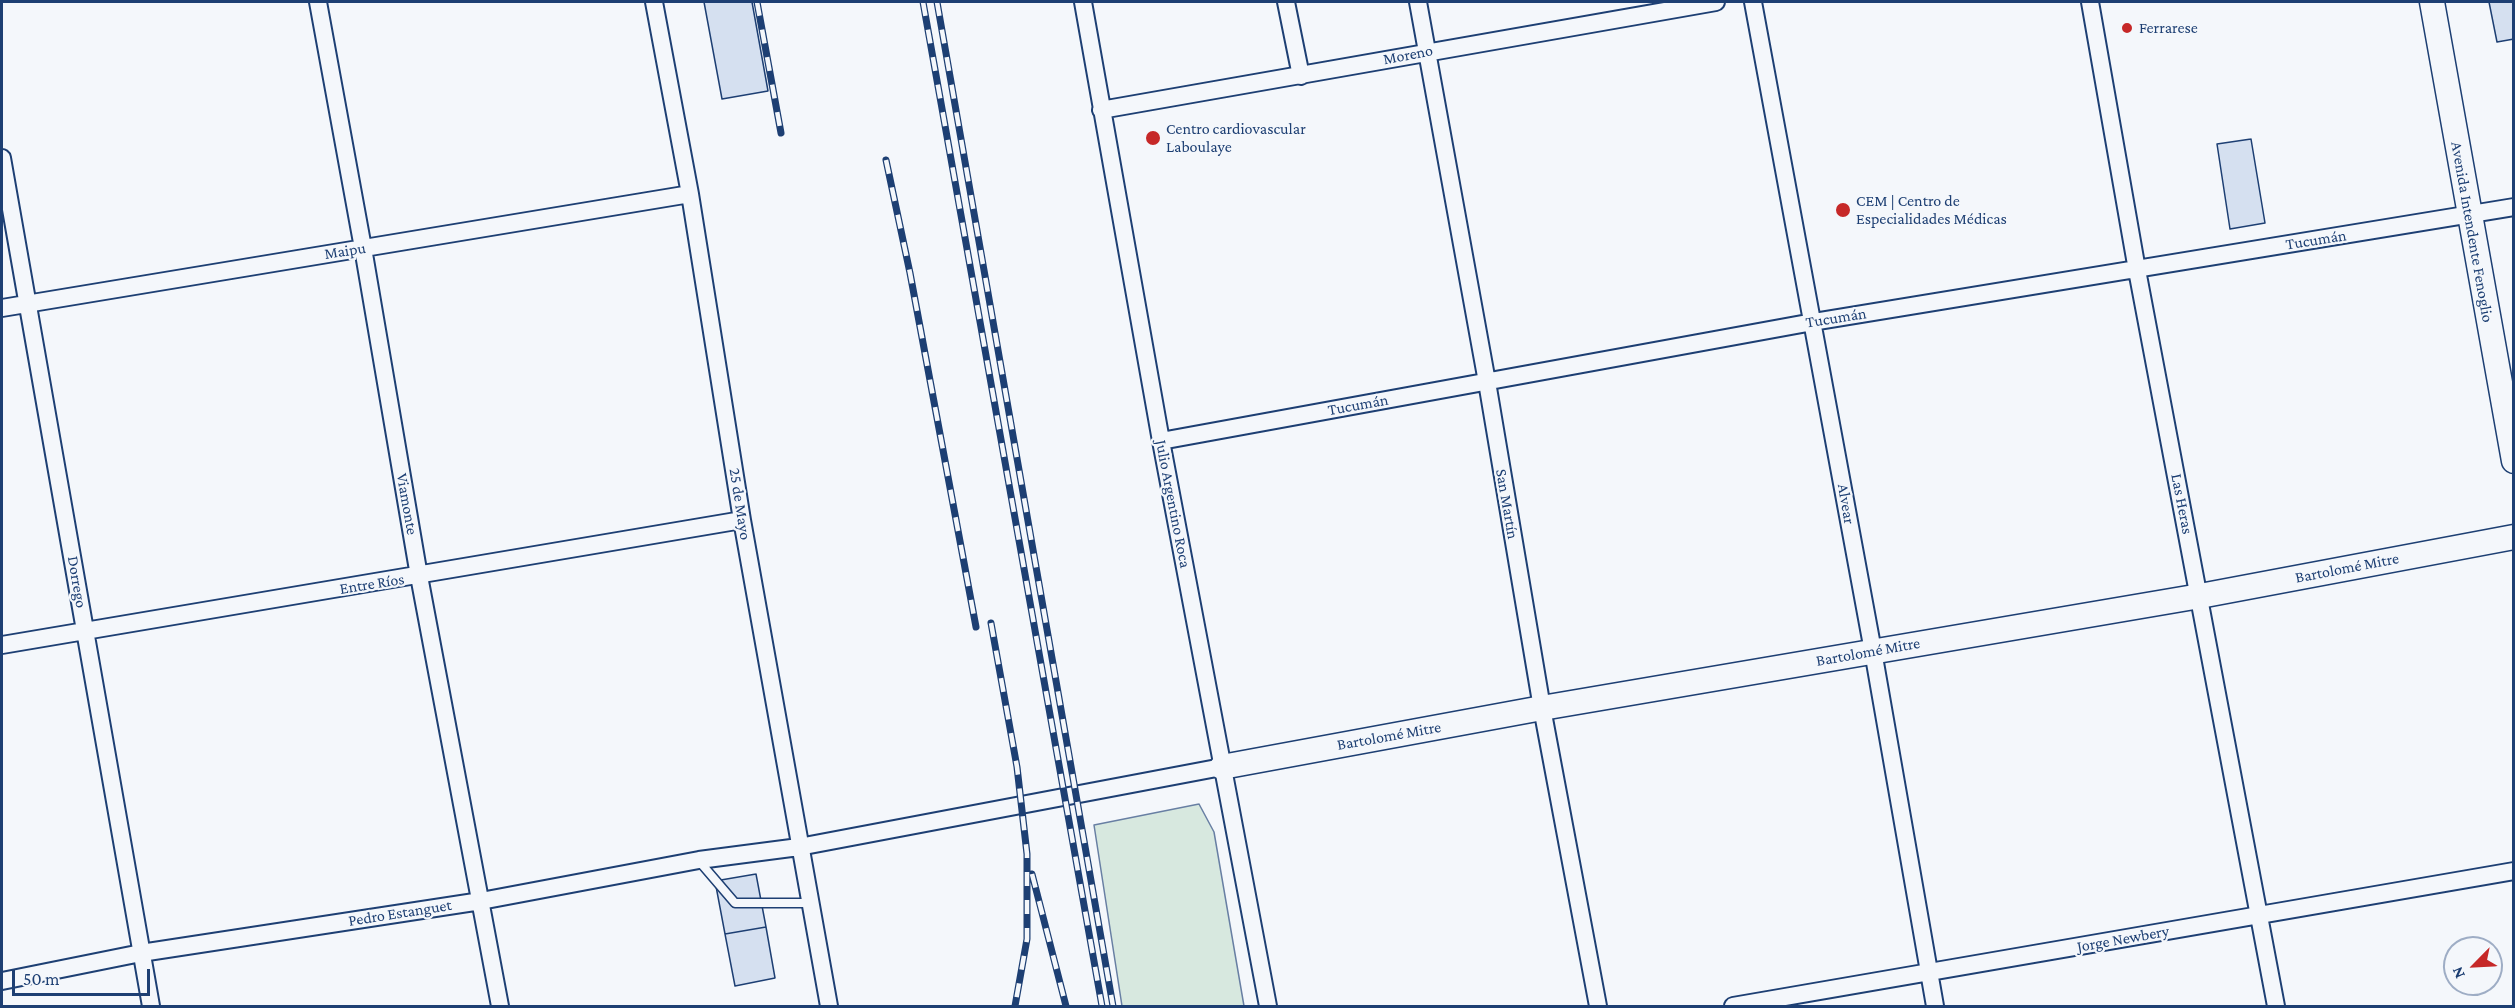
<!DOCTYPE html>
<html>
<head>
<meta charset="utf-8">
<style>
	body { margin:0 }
	#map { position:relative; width:2515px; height:1008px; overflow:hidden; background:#f4f7fb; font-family:"Crimson Pro",serif }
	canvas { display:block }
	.frame { position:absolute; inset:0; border:3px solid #1d3f73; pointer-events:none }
	.north { position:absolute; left:2443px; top:936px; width:60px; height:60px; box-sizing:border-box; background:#f4f7fb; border:2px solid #9eadc5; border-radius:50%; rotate:246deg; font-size:16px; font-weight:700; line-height:24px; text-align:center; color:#1d3f73 }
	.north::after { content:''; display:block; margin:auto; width:21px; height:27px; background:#c62828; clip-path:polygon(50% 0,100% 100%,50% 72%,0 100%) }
	.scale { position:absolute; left:12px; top:969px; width:138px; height:27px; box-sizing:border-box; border:3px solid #1d3f73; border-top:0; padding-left:8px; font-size:18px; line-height:21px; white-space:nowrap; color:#1d3f73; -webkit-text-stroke:4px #f4f7fb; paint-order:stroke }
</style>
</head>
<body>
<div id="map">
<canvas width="2515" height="1008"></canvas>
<div class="frame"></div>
<div class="north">N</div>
<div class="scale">50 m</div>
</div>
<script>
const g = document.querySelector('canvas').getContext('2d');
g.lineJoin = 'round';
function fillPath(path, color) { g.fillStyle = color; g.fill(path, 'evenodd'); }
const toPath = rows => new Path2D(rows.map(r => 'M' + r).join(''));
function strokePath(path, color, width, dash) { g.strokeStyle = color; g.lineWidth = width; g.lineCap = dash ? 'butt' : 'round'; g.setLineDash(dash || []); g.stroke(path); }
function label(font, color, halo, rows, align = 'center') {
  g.font = font + ' "Crimson Pro",serif'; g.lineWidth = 4.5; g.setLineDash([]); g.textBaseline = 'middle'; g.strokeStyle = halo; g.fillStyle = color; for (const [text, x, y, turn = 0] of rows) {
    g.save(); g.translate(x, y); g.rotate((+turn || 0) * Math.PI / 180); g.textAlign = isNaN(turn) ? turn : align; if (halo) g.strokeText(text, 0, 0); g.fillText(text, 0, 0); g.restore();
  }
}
const green = toPath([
	[1199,804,1214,832,1244,1006,1122,1006,1094,825,1199,804]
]);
fillPath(green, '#d7e8df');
strokePath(green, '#687fa3', 1.5);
const building = toPath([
	[704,2,752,2,768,91,722,99,704,2],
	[2489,2,2514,2,2514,39,2497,42,2489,2],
	[2251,139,2265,223,2230,229,2217,144,2251,139],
	[756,874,766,927,725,934,715,881,756,874],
	[766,927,775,978,735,986,725,934,766,927]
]);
fillPath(building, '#d5e0f0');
strokePath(building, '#1d3f73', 1.5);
const service = toPath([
	[699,861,735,903,811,903]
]);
const minor = toPath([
	[318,2,363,248,419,576,500,1006],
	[654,2,690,194,742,520,829,1006],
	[1083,2,1161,441,1268,1006],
	[1286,2,1301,76],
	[1418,2,1487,382,1542,708,1598,1006],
	[1753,2,1873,651,1935,1006],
	[2090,2,2137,270,2276,1006],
	[1101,110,1716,2],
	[2,158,151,1006],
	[2,308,690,194],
	[1161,441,1813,322,2514,207],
	[2,645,742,520],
	[2,981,141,953,481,901,699,860,799,847,1222,767],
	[1733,1006,2514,871]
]);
const secondary = toPath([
	[2432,2,2514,461],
	[1222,767,1542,708,2200,596,2514,537]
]);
strokePath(service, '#1d3f73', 11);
strokePath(minor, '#1d3f73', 20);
strokePath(secondary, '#1d3f73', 27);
strokePath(service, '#f4f7fb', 8);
strokePath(minor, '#f4f7fb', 16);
strokePath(secondary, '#f4f7fb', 24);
const rail = toPath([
	[757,2,781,133],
	[923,2,1102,1006],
	[937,2,1113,1006],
	[886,160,910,273,976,627],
	[991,623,1017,767,1027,854,1027,939,1015,1006],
	[1032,874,1066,1006]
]);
strokePath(rail, '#1d3f73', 7);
strokePath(rail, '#f4f7fb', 4.5, [14]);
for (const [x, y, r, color] of [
	[2127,28,6,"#c62828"],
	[1153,138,8,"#c62828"],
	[1843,210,8,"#c62828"]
]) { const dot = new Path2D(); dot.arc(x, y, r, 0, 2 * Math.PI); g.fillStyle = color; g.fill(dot); strokePath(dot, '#f4f7fb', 2); }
label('16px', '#1d3f73', '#f4f7fb', [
	["Ferrarese",2139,28],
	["Centro cardiovascular",1166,129],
	["Laboulaye",1166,147],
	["CEM | Centro de",1856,201],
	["Especialidades Médicas",1856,219]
], 'left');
label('16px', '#1d3f73', '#f4f7fb', [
	["Moreno",1408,55,-11],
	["Avenida Intendente Fenoglio",2472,232,80],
	["Tucumán",2316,240,-9],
	["Maipu",345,251,-9],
	["Tucumán",1836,318,-9],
	["Tucumán",1358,405,-10],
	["Viamonte",407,504,80],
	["25 de Mayo",740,504,81],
	["Julio Argentino Roca",1173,504,79],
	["San Martín",1507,504,80],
	["Alvear",1846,504,80],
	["Las Heras",2182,504,79],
	["Bartolomé Mitre",2347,568,-11],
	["Dorrego",77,582,80],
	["Entre Ríos",372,584,-9],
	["Bartolomé Mitre",1868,652,-10],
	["Bartolomé Mitre",1389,736,-10],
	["Pedro Estanguet",400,913,-9],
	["Jorge Newbery",2123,939,-10]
]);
</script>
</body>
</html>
